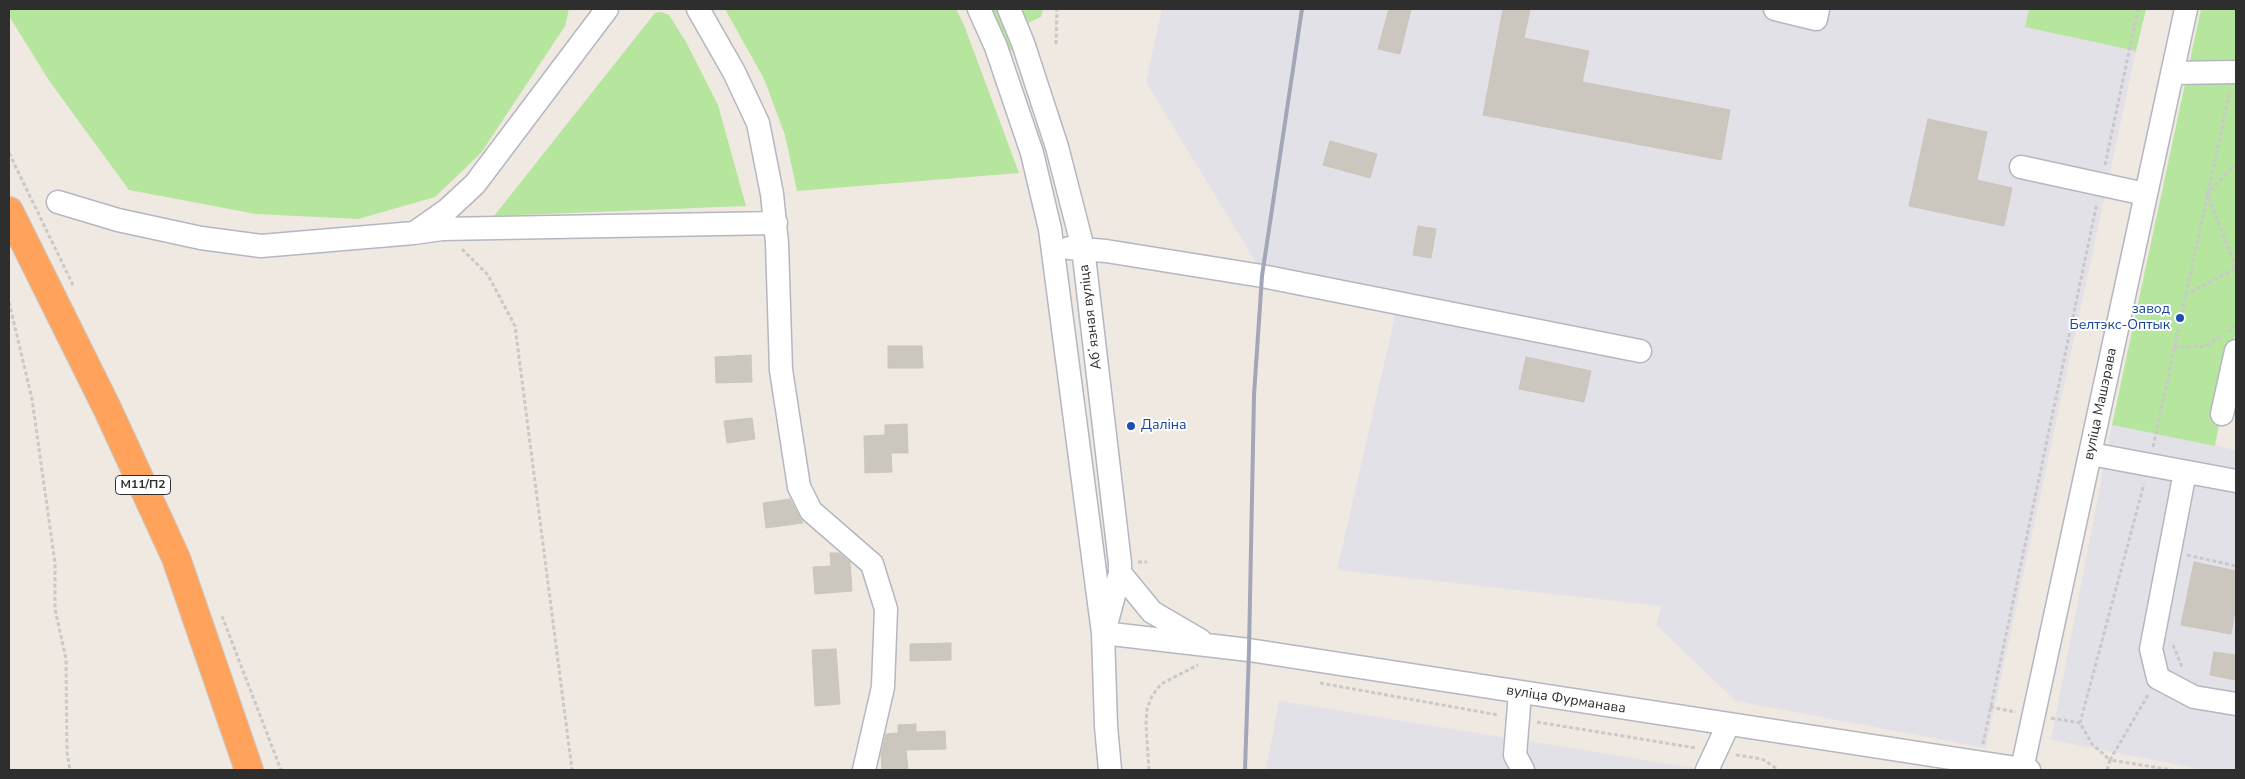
<!DOCTYPE html>
<html>
<head>
<meta charset="utf-8">
<style>
	body { margin:0 }
	#map { position:relative; width:2245px; height:779px; overflow:hidden; background:#efe9e1; font-family:"Nunito Sans",sans-serif }
	canvas { display:block }
	.frame { position:absolute; inset:0; border:10px solid #2e2e2e; pointer-events:none }
</style>
</head>
<body>
<div id="map">
<canvas width="2245" height="779"></canvas>
<div class="frame"></div>
</div>
<script>
const g = document.querySelector('canvas').getContext('2d');
g.lineJoin = 'round';
function fillPath(path, color) { g.fillStyle = color; g.fill(path, 'evenodd'); }
const toPath = rows => new Path2D(rows.map(r => 'M' + r).join(''));
function strokePath(path, color, width, dash) { g.strokeStyle = color; g.lineWidth = width; g.lineCap = dash ? 'butt' : 'round'; g.setLineDash(dash || []); g.stroke(path); }
function label(font, color, halo, rows, align = 'center') {
  g.font = font + ' "Nunito Sans",sans-serif'; g.lineWidth = 4; g.setLineDash([]); g.textBaseline = 'middle'; g.strokeStyle = halo; g.fillStyle = color; for (const [text, x, y, turn = 0] of rows) {
    g.save(); g.translate(x, y); g.rotate((+turn || 0) * Math.PI / 180); g.textAlign = isNaN(turn) ? turn : align; if (halo) g.strokeText(text, 0, 0); g.fillText(text, 0, 0); g.restore();
  }
}
fillPath(toPath([
	[1162,9,2029,9,2026,27,2136,51,1986,748,1736,701,1656,625,1661,606,1337,570,1400,294,1257,264,1146,82],
	[2112,425,2236,450,2236,770,2206,770,2051,740],
	[1279,701,1707,770,1266,770]
]), '#e3e1e8');
fillPath(toPath([
	[9,9,569,9,565,26,481,153,435,197,358,219,256,214,129,190,50,82,9,16],
	[725,9,956,9,964,25,1019,173,797,191,785,135,764,79],
	[991,9,997,9,1013,48,1011,51,1007,51],
	[1021,9,1043,9,1041,17,1028,23],
	[2029,9,2146,9,2136,51,2025,27],
	[2201,9,2236,9,2236,329,2215,446,2112,425],
	[661,12,669,15,686,42,718,105,746,206,494,216,655,13]
]), '#b6e59e');
const building = toPath([
	[1389,9,1411,9,1400,54,1378,49,1389,9],
	[1503,9,1530,9,1524,38,1589,51,1582,82,1730,110,1721,160,1483,115,1503,9],
	[1928,119,1987,132,1977,180,2012,188,2004,226,1909,206,1928,119],
	[1330,141,1377,154,1370,178,1323,165,1330,141],
	[1418,226,1436,229,1431,258,1413,255,1418,226],
	[888,346,922,346,923,368,888,368,888,346],
	[751,355,752,382,716,383,715,357,751,355],
	[1526,357,1591,371,1584,402,1519,389,1526,357],
	[752,418,755,439,727,443,724,421,752,418],
	[907,424,908,453,891,453,892,472,865,473,864,436,885,435,885,425,907,424],
	[790,499,803,523,766,528,763,503,790,499],
	[830,553,839,553,850,562,852,591,815,594,813,567,831,566,830,553],
	[2194,562,2236,571,2236,605,2231,634,2181,625,2194,562],
	[951,643,951,660,910,661,910,644,951,643],
	[836,649,840,704,815,706,812,650,836,649],
	[2214,652,2236,655,2236,680,2210,675,2214,652],
	[916,724,916,732,945,731,946,749,906,750,908,770,882,770,881,754,886,734,898,733,898,725,916,724]
]);
fillPath(building, '#cbc7bf');
strokePath(building, '#cbc5ba', 1);
const minor = toPath([
	[698,9,734,72,758,123,772,194,777,243,781,370,799,487,811,511,872,564,886,609,883,687,864,770],
	[979,9,996,47,1032,153,1050,229,1103,633,1106,726,1110,770],
	[1009,9,1023,43,1057,147,1083,248,1120,563,1120,573,1106,625],
	[1775,9,1816,19,1818,9],
	[2172,73,2236,72],
	[2021,167,2145,194],
	[58,202,118,220,201,238,261,246,414,233,442,229,776,223],
	[417,231,447,210,475,184,607,9],
	[1069,248,1106,251,1262,276,1640,351],
	[2222,414,2236,351],
	[2091,454,2236,481],
	[2185,472,2151,649,2158,678,2194,697,2236,704],
	[1120,573,1152,612,1200,640],
	[1103,633,1249,650,2029,770],
	[1520,693,1515,755,1523,770],
	[2022,769,2186,9],
	[1707,770,1728,725]
]);
const highway = toPath([
	[9,211,107,408,176,558,249,770]
]);
strokePath(minor, '#b4b7c1', 25);
strokePath(highway, '#c9c9c9', 30);
strokePath(toPath([
	[1056,44,1057,9],
	[9,153,73,285],
	[2236,164,2207,194,2236,268],
	[2105,165,2138,9],
	[462,249,488,275,515,326,572,770],
	[2185,295,2236,268],
	[9,302,32,399,55,563,55,609,66,659,67,752,70,770],
	[2228,332,2236,326],
	[2174,347,2206,346,2222,335],
	[2153,447,2230,91],
	[2187,555,2236,566],
	[1138,562,1147,562],
	[222,616,281,770],
	[2173,645,2182,667],
	[1320,683,1498,715],
	[2148,695,2110,760,2172,770],
	[1990,707,2016,712],
	[2051,718,2080,723],
	[1537,722,1696,748],
	[1983,744,2097,203],
	[1736,755,1762,759,1779,770],
	[1149,770,1146,725,1147,709,1152,696,1161,684,1198,665],
	[2107,770,2110,760,2092,744,2080,723,2144,484]
]), '#c9c9c9', 3, [4, 2.5]);
strokePath(minor, '#fff', 22);
strokePath(highway, '#ffa35c', 28);
strokePath(toPath([
	[1245,770,1249,650,1254,395,1262,276,1302,9]
]), '#a3a6b8', 4);
for (const [x, y, r, color] of [
	[2180,318,5,"#1a4fb4"],
	[1131,426,5,"#1a4fb4"]
]) { const dot = new Path2D(); dot.arc(x, y, r, 0, 2 * Math.PI); g.fillStyle = color; g.fill(dot); strokePath(dot, '#fff', 2); }
for (const [x, y, w] of [
	[143,485,55]
]) { const box = new Path2D(); box.roundRect(x - w / 2, y - 9.5, w, 19, 4); g.fillStyle = '#fff'; g.fill(box); strokePath(box, '#2e2e2e', 1); }
label('bold 12px', '#2e2e2e', null, [
	["М11/П2",143,485]
]);
label('14px', '#164399', '#fff', [
	["завод",2170,310],
	["Белтэкс-Оптык",2170,326],
	["Даліна",1141,426,"left"]
], 'right');
label('14px', '#2e2e2e', '#fff', [
	["Абʼязная вуліца",1091,317,-97],
	["вуліца Машэрава",2101,404,-78],
	["вуліца Фурманава",1566,700,9]
]);
</script>
</body>
</html>
